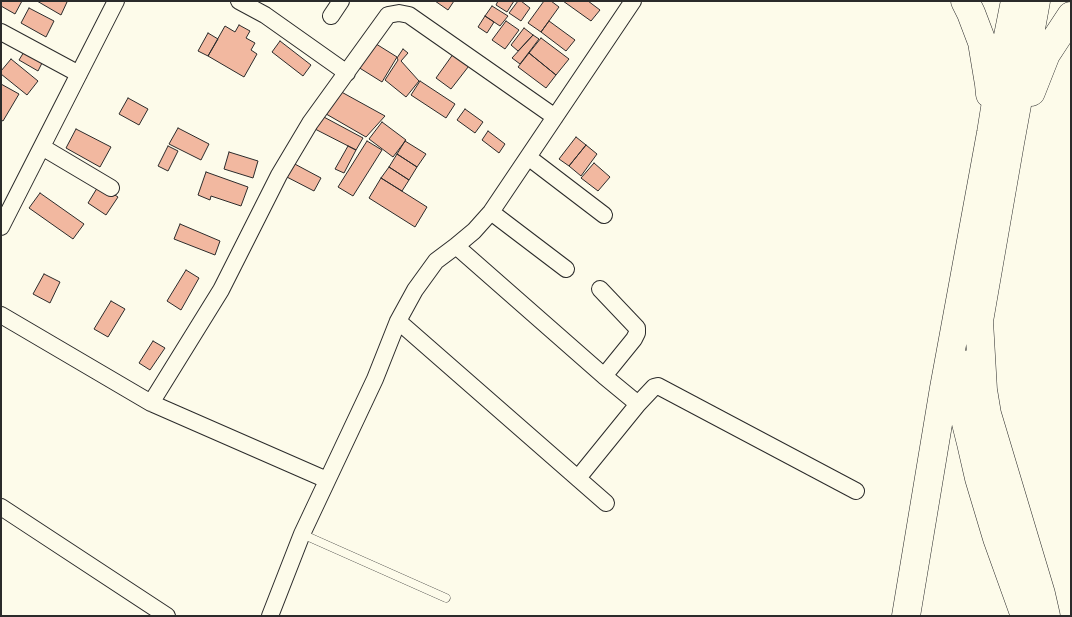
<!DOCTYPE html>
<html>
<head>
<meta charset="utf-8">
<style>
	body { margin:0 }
	#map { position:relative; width:1072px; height:617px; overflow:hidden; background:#fdfbea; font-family:"Asap Condensed",sans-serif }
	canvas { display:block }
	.frame { position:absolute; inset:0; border:2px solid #2b2b2b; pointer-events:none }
</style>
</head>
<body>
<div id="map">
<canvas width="1072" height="617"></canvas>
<div class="frame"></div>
</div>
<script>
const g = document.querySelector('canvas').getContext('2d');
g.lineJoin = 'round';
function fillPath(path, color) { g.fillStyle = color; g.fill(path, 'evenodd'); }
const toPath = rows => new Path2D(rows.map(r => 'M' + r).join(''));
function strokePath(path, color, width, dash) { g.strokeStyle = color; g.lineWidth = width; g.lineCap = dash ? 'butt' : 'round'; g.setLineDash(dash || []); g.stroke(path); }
const building = toPath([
	[1,1,22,1,15,14,1,6,1,1],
	[37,1,65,1,67,2,61,15,37,1],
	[435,1,454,1,448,10,435,1],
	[498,1,514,1,507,12,496,5,498,1],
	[518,1,521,1,530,8,521,21,509,13,518,1],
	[544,1,551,1,559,7,541,32,528,23,544,1],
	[563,1,588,1,600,10,591,21,563,1],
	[492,6,508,16,500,26,485,16,492,6],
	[29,8,54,21,46,37,21,23,29,8],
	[485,16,494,22,487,33,478,27,485,16],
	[506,21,519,30,505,49,492,40,506,21],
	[549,21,575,40,566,51,541,32,549,21],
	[239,25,250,31,246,38,255,43,251,50,257,54,244,77,208,56,225,26,235,32,239,25],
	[524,28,533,35,518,51,511,45,524,28],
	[208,33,218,39,208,56,198,51,208,33],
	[533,35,539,39,520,64,512,58,533,35],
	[541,38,569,59,556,75,529,53,541,38],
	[280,41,311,65,303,76,272,52,280,41],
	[373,42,397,57,382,82,358,67,373,42],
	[27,47,45,57,38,71,19,60,27,47],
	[403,49,408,53,401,61,419,81,406,97,385,80,398,60,397,58,403,49],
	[456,50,472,62,451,89,436,78,456,50],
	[529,53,556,75,546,88,518,67,529,53],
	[11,59,38,81,27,95,1,74,1,71,11,59],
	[420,81,455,104,446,118,411,95,420,81],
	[1,84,19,94,3,121,1,120,1,84],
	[336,89,385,116,366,137,321,111,336,89],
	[128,98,148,109,139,125,119,114,128,98],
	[465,109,483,122,475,133,457,120,465,109],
	[322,116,363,138,356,150,315,129,322,116],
	[382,122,406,140,393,157,369,139,382,122],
	[178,128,209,144,201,160,169,144,178,128],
	[76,129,111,147,100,167,66,148,76,129],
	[488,131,505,144,499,153,482,140,488,131],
	[576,137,586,145,569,166,559,159,576,137],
	[367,141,382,150,353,196,338,187,367,141],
	[405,141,426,154,417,167,397,154,405,141],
	[586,145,597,154,581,176,569,166,586,145],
	[168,146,178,151,168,171,158,166,168,146],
	[348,146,356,150,344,173,335,169,348,146],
	[229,152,258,161,253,178,224,169,229,152],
	[397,154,417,167,409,180,389,167,397,154],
	[291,162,321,178,314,191,283,175,291,162],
	[594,163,610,177,598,191,581,178,594,163],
	[389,167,409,180,402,191,381,178,389,167],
	[206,172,248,187,241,206,211,196,210,200,198,195,206,172],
	[381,178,427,207,415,227,369,198,381,178],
	[99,185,118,197,106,215,88,203,99,185],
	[40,193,84,224,73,239,29,208,40,193],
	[180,224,220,241,215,255,174,239,180,224],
	[186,270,199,278,181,310,167,301,186,270],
	[44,274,60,282,50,303,33,294,44,274],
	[111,301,125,309,108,337,94,329,111,301],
	[153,341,165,348,150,370,139,363,153,341]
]);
fillPath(building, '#f2b8a0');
strokePath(building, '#2b2b2b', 1);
const service = toPath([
	[302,534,446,598]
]);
const minor = toPath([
	[239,1,265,15,347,73],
	[331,16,341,1],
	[1,32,79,74],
	[42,147,111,188],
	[528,157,604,215],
	[491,212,566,269],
	[1,227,116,1],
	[456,246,604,376,638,404],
	[600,289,637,328,637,333,634,339,604,376],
	[1,315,151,403,327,480],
	[398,321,606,503],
	[151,403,221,290,279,175,310,123,388,15,399,13,409,15,555,117],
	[578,478,638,404,654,387,658,386,856,491],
	[1,507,167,616],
	[270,616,302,534,375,379,398,321,415,290,436,261,456,246,474,231,491,212,633,1]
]);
const motorway = toPath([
	[965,1,971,13,982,42,989,84,990,94],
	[1036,1,1010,143,979,321,983,390,987,414,1041,594,1046,616],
	[1031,92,1046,54,1071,16],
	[969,364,967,376,966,402,966,423,971,443,979,478,997,538,1025,616],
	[906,616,944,388,991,133,1001,71,1015,1]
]);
strokePath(service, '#2b2b2b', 9);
strokePath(minor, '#2b2b2b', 18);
strokePath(motorway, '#2b2b2b', 29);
strokePath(service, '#fdfbea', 8);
strokePath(minor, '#fdfbea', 16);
strokePath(motorway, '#fdfbea', 28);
</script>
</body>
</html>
